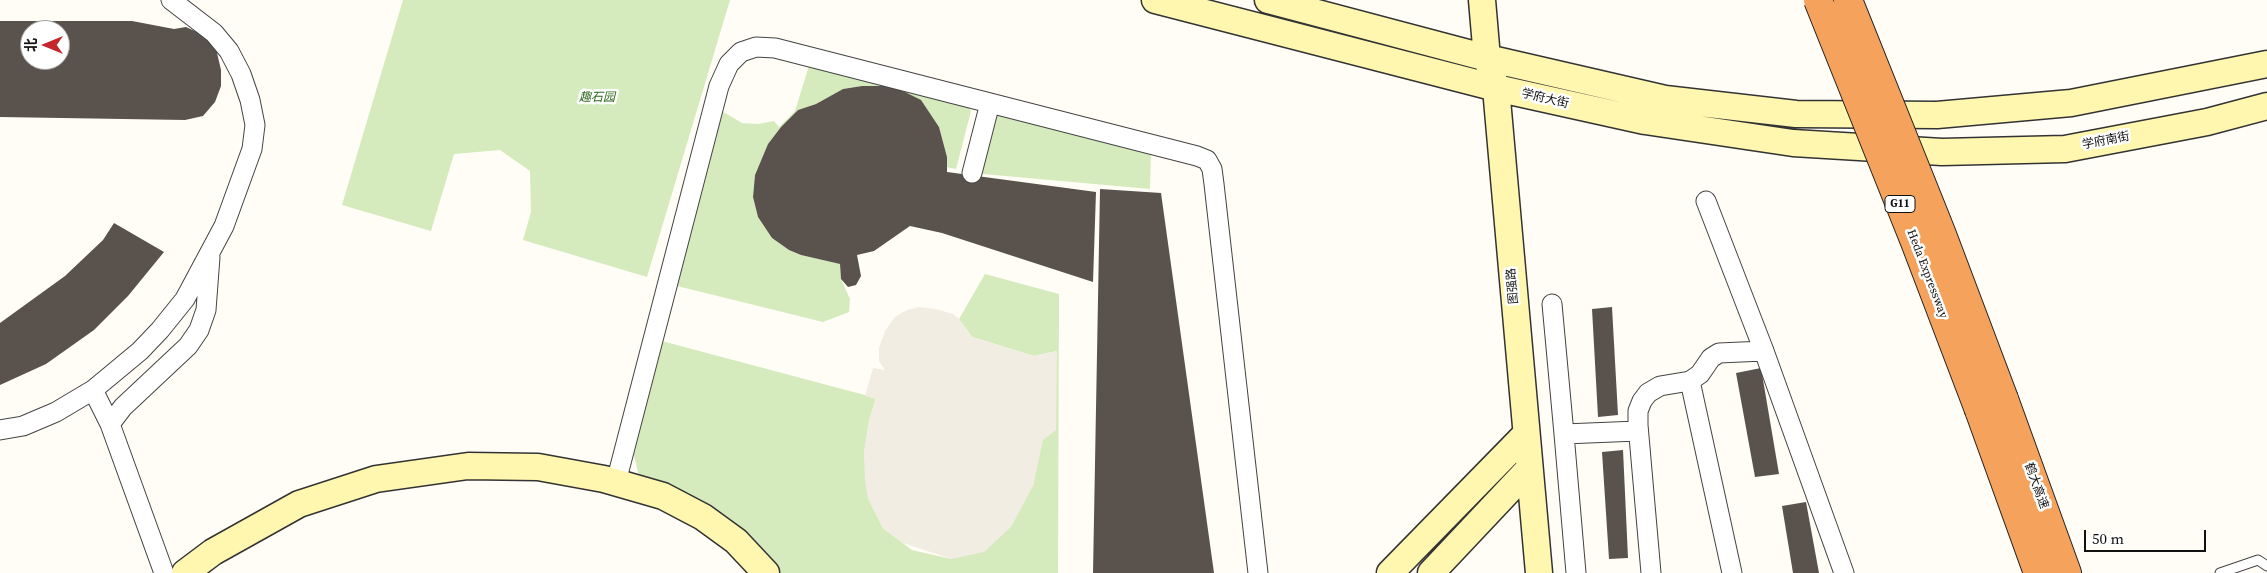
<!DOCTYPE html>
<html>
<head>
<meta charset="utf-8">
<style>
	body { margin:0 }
	#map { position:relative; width:2267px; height:573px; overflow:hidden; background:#fffdf5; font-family:"Source Serif 4","Noto Sans SC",serif }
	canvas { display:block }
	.north { position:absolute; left:20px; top:20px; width:50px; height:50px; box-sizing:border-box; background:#fff; border:1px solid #a0a0a0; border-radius:50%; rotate:270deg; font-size:14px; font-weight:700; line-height:20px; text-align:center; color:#111 }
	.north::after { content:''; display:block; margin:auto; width:18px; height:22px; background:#c4262e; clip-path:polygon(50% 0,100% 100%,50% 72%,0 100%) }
	.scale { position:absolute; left:2084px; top:530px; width:122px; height:22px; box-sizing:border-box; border:2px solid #111; border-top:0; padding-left:6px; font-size:15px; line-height:18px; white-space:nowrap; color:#111; -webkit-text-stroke:4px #fff; paint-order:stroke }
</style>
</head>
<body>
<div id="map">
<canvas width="2267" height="573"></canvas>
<div class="north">北</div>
<div class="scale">50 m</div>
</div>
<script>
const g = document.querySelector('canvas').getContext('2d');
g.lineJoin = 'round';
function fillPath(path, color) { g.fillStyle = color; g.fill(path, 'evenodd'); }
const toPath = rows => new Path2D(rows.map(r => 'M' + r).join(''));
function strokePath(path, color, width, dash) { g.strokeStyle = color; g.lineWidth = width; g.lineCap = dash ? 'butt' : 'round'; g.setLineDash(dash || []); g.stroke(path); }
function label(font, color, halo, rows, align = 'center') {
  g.font = font + ' "Source Serif 4","Noto Sans SC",serif'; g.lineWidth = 5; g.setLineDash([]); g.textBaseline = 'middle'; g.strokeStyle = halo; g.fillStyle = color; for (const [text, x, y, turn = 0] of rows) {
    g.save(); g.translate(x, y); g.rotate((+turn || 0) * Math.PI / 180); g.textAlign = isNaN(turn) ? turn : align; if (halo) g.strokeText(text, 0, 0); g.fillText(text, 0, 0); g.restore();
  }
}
fillPath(toPath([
	[403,0,730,0,647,277,523,240,531,212,530,171,500,150,454,154,431,231,342,205],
	[811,59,965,102,971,111,956,169,946,167,947,157,939,127,921,101,905,92,887,86,862,86,843,89,816,104,798,110,781,127,768,144,755,175,753,197,758,217,772,238,789,250,801,255,840,264,841,279,850,299,849,312,823,322,669,284,720,110,742,123,758,124,774,121,779,127,795,111],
	[997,109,1151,149,1150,189,972,173],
	[985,274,1059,294,1058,573,777,573,727,519,685,492,639,476,632,448,658,340,876,398,869,421,864,453,868,498,883,528,912,550,951,559,1033,486,1057,351,1034,356,972,337,959,319]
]), '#d5ebbd');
fillPath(toPath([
	[919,307,936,309,953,314,959,319,972,337,991,343,1034,356,1057,351,1056,430,1043,440,1033,486,1011,527,984,552,951,559,903,543,883,528,868,498,865,480,864,453,869,421,876,399,865,396,873,368,885,370,879,361,879,348,885,331,895,317,907,310]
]), '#f1ede2');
fillPath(toPath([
	[0,21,132,21,174,29,186,27,214,40,221,70,221,86,215,102,203,116,185,120,0,117],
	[30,30,60,30,60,60,30,60],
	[862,86,887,86,905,92,921,100,939,127,947,157,947,172,1096,192,1093,282,942,233,910,226,874,251,857,255,861,276,856,285,848,287,841,279,840,264,801,255,789,250,772,238,758,217,753,197,755,175,768,144,781,127,798,110,816,104,843,89],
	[1100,189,1161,193,1214,573,1093,573],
	[114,223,164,252,128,296,94,330,46,364,0,385,0,323,65,276,103,240],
	[1612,307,1618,415,1598,417,1592,309],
	[1761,368,1779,474,1755,477,1736,373],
	[1623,450,1628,558,1609,559,1602,452],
	[1806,502,1819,573,1793,573,1782,506]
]), '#5a524d');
const lane = toPath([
	[2220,573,2258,560,2267,566]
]);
const street = toPath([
	[972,173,990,103],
	[1706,201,1764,351,1844,573],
	[1552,304,1564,434],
	[1690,381,1732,573],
	[93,390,110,424,164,573],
	[110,424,123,407,188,346,199,330,206,310,210,257],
	[0,430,23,426,56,412,93,390,140,351,160,330,185,299,224,226,252,149,255,125,250,100,241,74,229,51,214,33,171,0],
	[616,482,719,86,729,64,741,52,756,47,775,48,1197,156,1207,160,1212,169,1214,184,1258,573],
	[1576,573,1564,434,1638,431],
	[1651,573,1638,425,1638,411,1642,401,1648,393,1660,386,1690,381,1700,374,1711,358,1719,353,1764,351]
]);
const secondary = toPath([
	[1155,0,1496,88,1645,121,1793,143,1942,152,2065,149,2207,122,2267,106],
	[1268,0,1487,58,1665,99,1796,114,1937,115,2071,103,2267,64],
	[1482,0,1487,58,1496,88,1539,573],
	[185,573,213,552,299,504,376,479,468,466,538,467,604,479,663,496,703,517,736,541,766,573],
	[1390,573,1526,434],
	[1431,573,1529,469]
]);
const highway = toPath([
	[2004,399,2067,573],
	[1979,410,2038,573]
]);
strokePath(lane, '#444', 11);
strokePath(street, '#444', 21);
strokePath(secondary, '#333', 29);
strokePath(highway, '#222', 30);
strokePath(lane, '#fff', 9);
strokePath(street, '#fff', 19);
strokePath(secondary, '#fff6b0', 26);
strokePath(highway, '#f5a25d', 28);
const highwayBridge = toPath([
	[1818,0,1915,242,1979,410],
	[1848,0,1941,232,2004,399]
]);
strokePath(highwayBridge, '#222', 30, []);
strokePath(highwayBridge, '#f5a25d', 28);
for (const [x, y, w] of [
	[1900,204,30]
]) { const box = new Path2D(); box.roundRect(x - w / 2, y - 8.5, w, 17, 4); g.fillStyle = '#fff'; g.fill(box); strokePath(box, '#111', 1); }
label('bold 11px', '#111', null, [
	["G11",1900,204]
]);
label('italic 12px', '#2f6b1f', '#fff', [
	["趣石园",597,98]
]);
label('12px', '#111', '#fff', [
	["学府大街",1545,99,13],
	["学府南街",2106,141,-11],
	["Heda Expressway",1927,274,69],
	["图强路",1513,286,-95],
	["鹤大高速",2036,486,70]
]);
</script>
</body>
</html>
